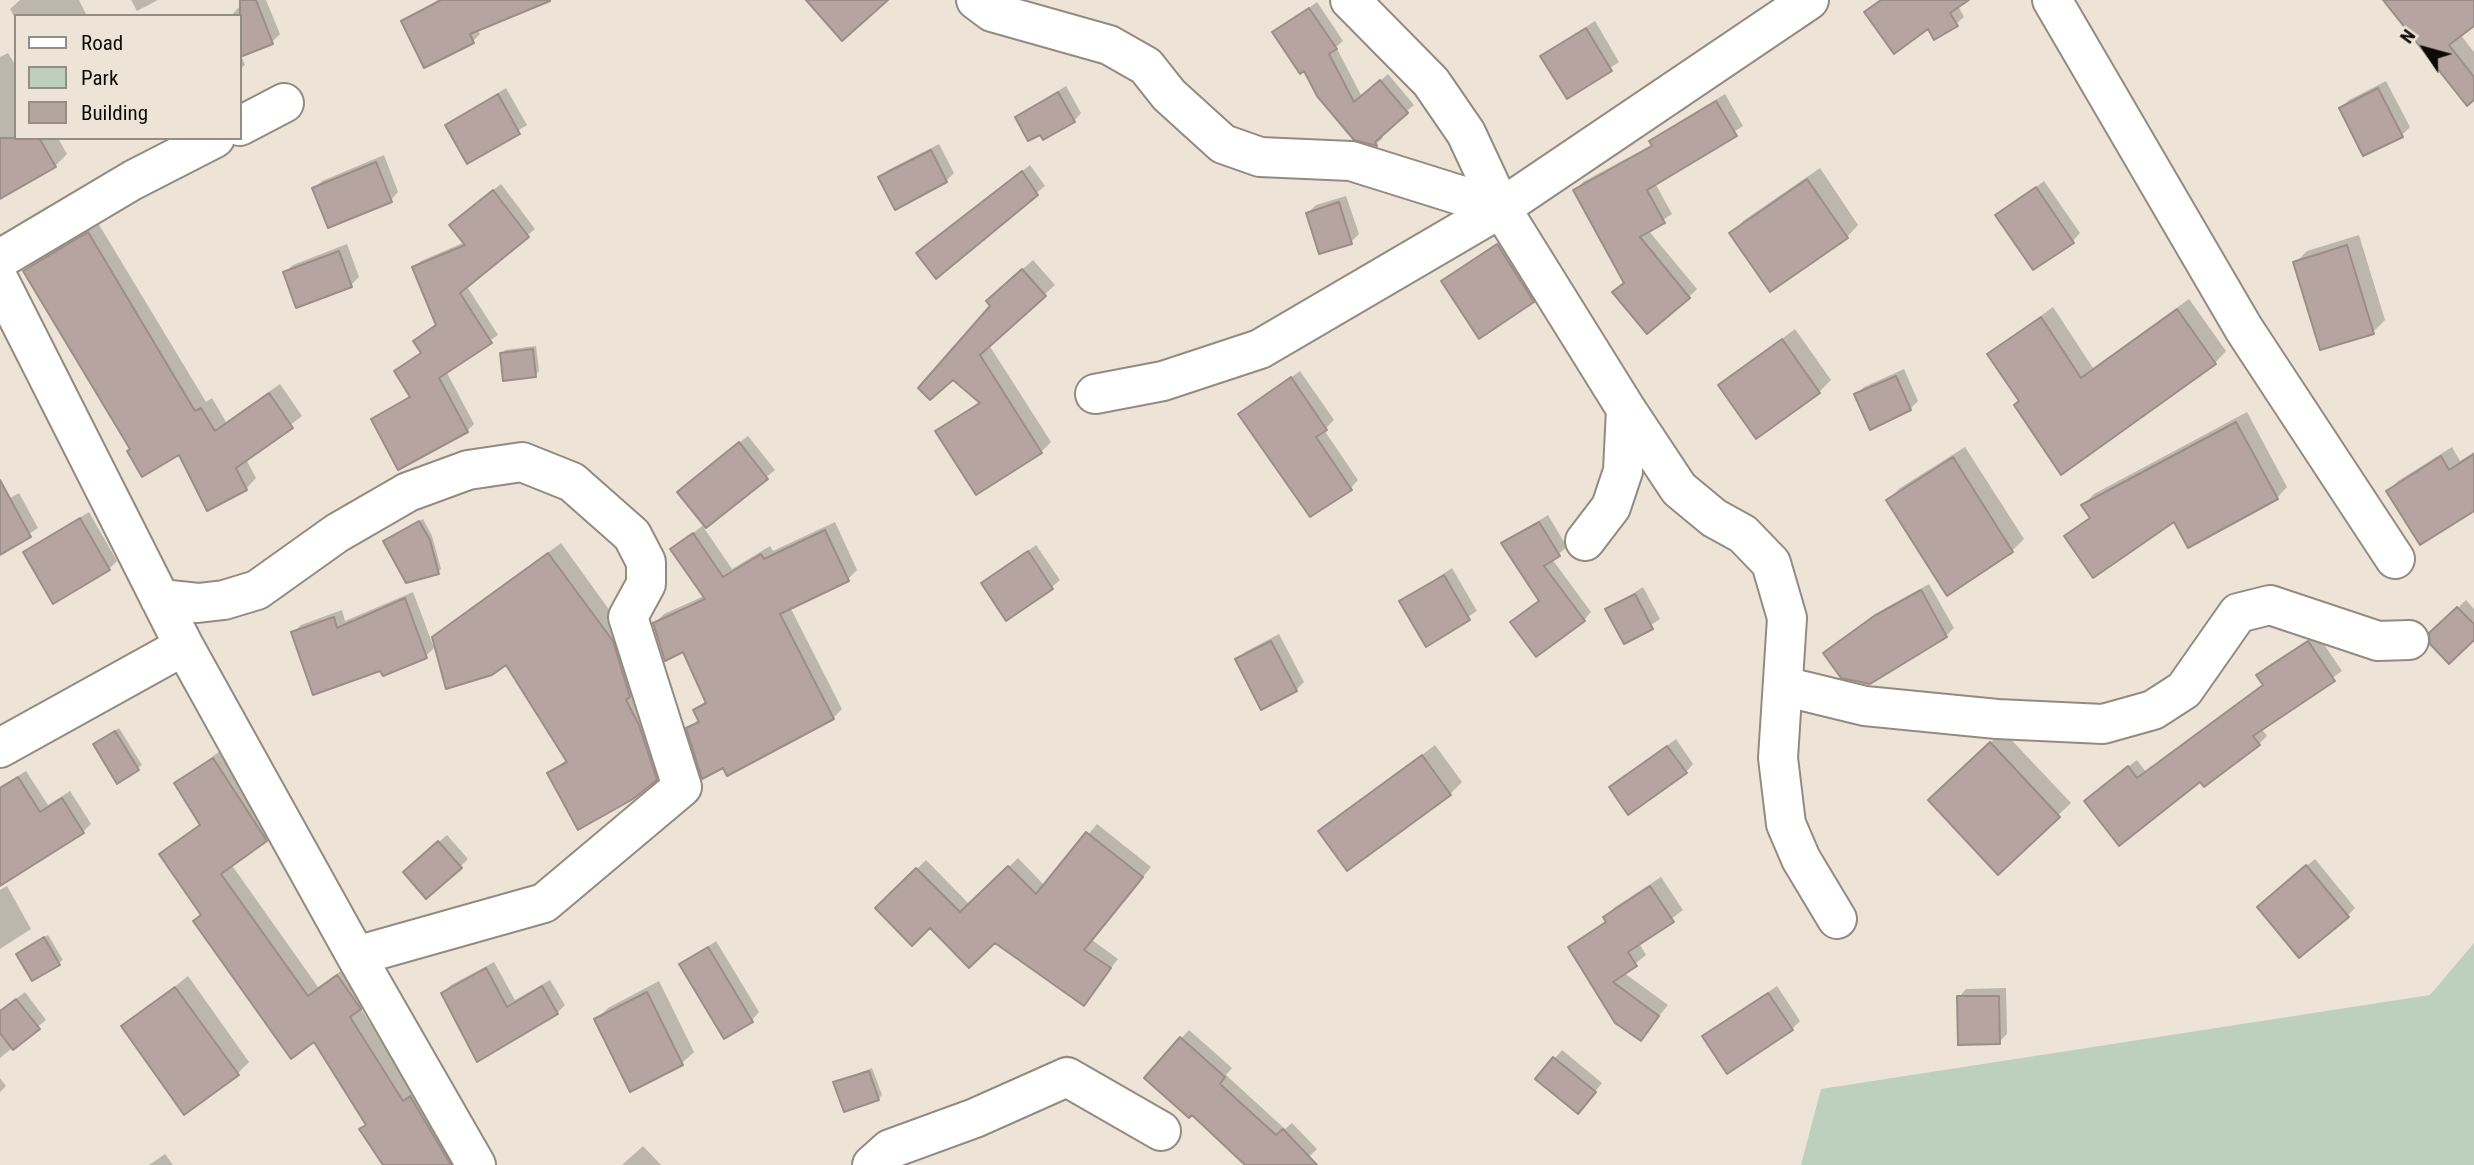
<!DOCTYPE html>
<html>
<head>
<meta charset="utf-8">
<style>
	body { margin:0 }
	#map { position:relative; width:2474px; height:1165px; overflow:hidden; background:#ede4d7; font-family:"Roboto Condensed",sans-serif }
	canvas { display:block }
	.legend { position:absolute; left:14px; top:14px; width:228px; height:126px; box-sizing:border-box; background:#ede4d7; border:2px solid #948d84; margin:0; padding:9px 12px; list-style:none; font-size:21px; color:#0e0b07 }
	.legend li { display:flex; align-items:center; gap:14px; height:35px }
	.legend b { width:35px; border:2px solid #948d84 }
	.north { position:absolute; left:2390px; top:14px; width:70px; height:70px; -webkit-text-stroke:5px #ede4d7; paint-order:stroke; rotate:306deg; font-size:19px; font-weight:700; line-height:28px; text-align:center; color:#0e0b07 }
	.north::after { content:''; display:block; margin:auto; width:24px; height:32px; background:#0e0b07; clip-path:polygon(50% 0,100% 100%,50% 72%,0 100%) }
</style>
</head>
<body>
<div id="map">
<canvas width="2474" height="1165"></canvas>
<ul class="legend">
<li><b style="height:9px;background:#fff"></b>Road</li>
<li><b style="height:19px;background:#bcd0bd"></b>Park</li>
<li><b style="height:19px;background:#b5a4a0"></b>Building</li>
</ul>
<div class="north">N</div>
</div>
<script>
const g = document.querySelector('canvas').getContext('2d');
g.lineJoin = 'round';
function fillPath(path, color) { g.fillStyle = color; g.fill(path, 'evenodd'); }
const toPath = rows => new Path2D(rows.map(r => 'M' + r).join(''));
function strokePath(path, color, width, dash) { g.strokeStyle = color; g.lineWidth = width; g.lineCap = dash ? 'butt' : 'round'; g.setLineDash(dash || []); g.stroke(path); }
fillPath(toPath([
	[2474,943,2474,1165,1801,1165,1821,1089,2430,995]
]), '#bcd0bd');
fillPath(toPath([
	[20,0,79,0,87,16,16,16,16,20,10,9],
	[131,0,158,0,137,11],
	[258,0,266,0,280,34,272,42,246,53,240,38,240,16,231,16,238,8],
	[438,0,520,0,477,29,480,34,473,41,425,66,403,21],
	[1880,0,1955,0,1964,17,1956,24,1929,27,1866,12],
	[2385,0,2474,0,2474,23,2460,34,2474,52,2474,98],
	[1317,2,1343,41,1336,47,1362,97,1388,74,1414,105,1381,134,1383,138,1376,144,1355,138,1275,33],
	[1595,21,1619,62,1567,97,1542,56],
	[8,53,16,66,16,138,58,138,67,154,55,166,0,197,0,57],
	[240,54,245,65,240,69],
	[2386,81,2410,127,2402,135,2341,108,2349,100],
	[1066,86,1081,113,1074,121,1017,117],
	[506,88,527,125,468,162,447,125],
	[1725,94,1743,126,1655,183,1672,214,1648,230,1697,289,1689,297,1625,282,1575,190,1583,182,1653,144,1659,134],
	[939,144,954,173,946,181,880,177,888,170],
	[384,155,398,192,391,200,314,189,322,181],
	[1030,165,1045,186,936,276,926,246],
	[1820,168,1858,225,1847,237,1732,233,1743,221],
	[2044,181,2080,233,2073,241,1998,215],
	[501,184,535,229,466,285,498,335,446,371,474,424,467,431,373,419,411,395,396,371,422,352,415,341,437,324,414,267,421,261,465,242,458,218],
	[1346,196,1359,234,1351,242,1308,213,1316,205],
	[98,223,206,402,212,398,226,422,280,384,302,416,246,459,256,478,246,489,180,453,132,449,25,271,35,261],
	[2359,235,2385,320,2373,332,2295,263,2307,251],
	[1506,237,1541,293,1533,301,1443,281],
	[347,244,359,277,351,285,285,272,293,265],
	[1033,260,1055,285,989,345,1051,442,1041,452,938,432,980,401,953,377,998,291],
	[2189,299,2226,351,2215,363,2021,401,1989,354,2053,307,2093,368],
	[1795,329,1831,380,1819,392,1721,385],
	[536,346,539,371,535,375,502,354,505,350],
	[1904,369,1918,401,1910,409,1856,395,1864,387],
	[1300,371,1334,420,1324,430,1358,480,1351,488,1240,415],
	[2247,412,2287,487,2277,498,2175,519,2067,536,2091,516,2084,505,2094,494],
	[748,436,775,470,704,528,732,569,770,546,773,551,835,522,857,570,848,579,790,607,842,709,833,718,688,729,699,719,695,710,707,700,684,649,655,623,664,614,704,596,672,549,705,524,687,484],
	[1965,447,2024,539,2012,551,1888,500,1900,488],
	[2452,447,2460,461,2474,452,2474,509,2388,491,2398,481],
	[19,493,38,528,0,553,0,504],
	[89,512,117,561,109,569,25,552],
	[1548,515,1567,547,1552,559,1591,612,1584,620,1512,622,1540,600,1503,543],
	[423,519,432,536,441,569,438,572,389,538],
	[561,543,623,629,667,767,656,778,549,774,567,759,506,663,434,637],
	[1036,545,1060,580,1052,587,983,584],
	[1452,568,1477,611,1426,644,1401,602],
	[1929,584,1954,628,1946,636,1826,653,1884,609],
	[1643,587,1660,619,1625,642,1608,610],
	[413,592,434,648,426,656,381,668,293,633,301,625,342,610,345,621],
	[2466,600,2474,609,2474,638,2431,634],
	[1279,634,1304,682,1296,690,1237,659,1245,652],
	[2317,634,2342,671,2261,728,2267,736,2259,744,2201,780,2094,793,2137,760,2146,772,2264,684,2258,675,2266,667],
	[119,728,142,765,118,781,99,741],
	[2003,731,2071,803,1998,872,1942,788],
	[1676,739,1693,764,1686,772,1611,787],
	[1435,745,1462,782,1450,794,1321,832],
	[223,749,276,830,231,864,318,987,348,966,370,998,360,1007,413,1092,453,1165,385,1165,362,1129,367,1123,314,1040,202,914,161,854,201,823,176,783],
	[26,771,48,805,70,791,91,824,83,832,0,807,0,787],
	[1097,824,1151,867,1092,940,1118,959,1084,1003,995,941,930,926,877,908,926,860,970,905,1018,858,1045,886],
	[447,835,468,859,460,867,413,865],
	[2315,859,2355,908,2348,915,2267,899],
	[1661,877,1683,910,1639,943,1646,955,1624,973,1668,1005,1640,1039,1570,947,1607,920,1605,917,1615,907],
	[7,886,31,929,0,949,0,890],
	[48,935,63,960,33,979,22,951],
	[716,941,759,1012,752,1020,681,965],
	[494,962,515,1000,550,980,565,1005,557,1013,477,1059,443,993,451,985],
	[188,976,249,1062,238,1073,124,1027],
	[659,981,694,1052,682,1063,631,1090,596,1020,608,1008],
	[1777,986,1800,1021,1792,1029,1704,1036],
	[2006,988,2007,1034,1999,1042,1959,997,1966,989],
	[25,992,46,1020,0,1058,0,1011],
	[1189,1030,1232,1068,1226,1075,1285,1129,1292,1123,1317,1149,1301,1165,1248,1165,1192,1113,1146,1077],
	[1562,1050,1602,1083,1585,1104,1538,1078],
	[872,1068,882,1095,878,1099,835,1083],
	[0,1078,6,1086,0,1092],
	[643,1146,661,1165,622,1165],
	[165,1154,173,1165,149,1165]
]), '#0003');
const building = toPath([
	[240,0,256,0,273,44,240,57,240,0],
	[441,0,550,0,550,1,470,34,474,43,424,68,401,21,441,0],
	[806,0,888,0,842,41,806,0],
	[1881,0,1969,0,1950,13,1958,26,1934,40,1928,29,1894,54,1864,12,1881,0],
	[2383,0,2474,0,2474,26,2449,45,2474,77,2474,100,2467,106,2383,0],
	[1309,8,1337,49,1329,54,1354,102,1380,80,1408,113,1375,142,1377,146,1354,140,1317,96,1304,71,1300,74,1272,32,1309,8],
	[1586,28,1612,71,1567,99,1540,56,1586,28],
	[2378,88,2403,137,2363,156,2339,108,2378,88],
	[1058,92,1075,122,1043,140,1040,135,1028,141,1015,117,1058,92],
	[498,94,520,134,467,164,445,125,498,94],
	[1716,101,1737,136,1647,190,1665,223,1640,237,1690,298,1647,334,1612,292,1624,283,1573,190,1652,146,1649,141,1716,101],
	[0,138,39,138,56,167,0,199,0,138],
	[931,150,947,182,895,210,878,177,931,150],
	[376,162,392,202,328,228,312,188,376,162],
	[1022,171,1038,195,936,279,916,253,1022,171],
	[1807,179,1848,238,1770,292,1729,233,1807,179],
	[2036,187,2074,243,2033,270,1995,215,2036,187],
	[493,190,529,237,460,293,492,343,439,378,468,432,398,470,371,419,410,397,394,371,421,353,413,341,436,325,412,267,465,245,449,225,493,190],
	[1339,202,1352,244,1319,254,1306,213,1339,202],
	[88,232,195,411,201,408,215,431,269,393,293,428,236,468,247,490,207,511,179,455,142,477,127,451,130,449,23,271,88,232],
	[1497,244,1534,302,1479,339,1441,281,1497,244],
	[2347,245,2374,334,2320,350,2293,262,2347,245],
	[339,251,352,287,296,308,283,272,339,251],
	[1022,269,1046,296,980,355,1042,453,976,495,935,431,980,403,953,380,930,400,918,388,990,306,986,301,1022,269],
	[2177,309,2216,364,2061,475,2014,405,2019,401,1987,354,2041,317,2081,378,2177,309],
	[1782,339,1820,393,1756,439,1718,385,1782,339],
	[533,349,536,377,503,381,500,353,533,349],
	[1896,376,1911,410,1870,430,1854,394,1896,376],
	[1291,377,1327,430,1316,437,1352,490,1310,517,1238,414,1291,377],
	[2236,422,2278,499,2188,548,2174,522,2093,578,2064,536,2090,518,2081,505,2236,422],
	[739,442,768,479,706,528,677,492,739,442],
	[2474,454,2474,511,2420,545,2386,491,2441,456,2449,470,2474,454],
	[1953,457,2013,552,1947,596,1886,500,1953,457],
	[0,480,31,537,0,555,0,480],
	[80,518,110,570,53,604,23,552,80,518],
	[419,521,430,540,439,574,406,583,383,541,419,521],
	[1539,522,1560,556,1544,566,1585,621,1536,657,1510,622,1539,601,1501,543,1539,522],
	[825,530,849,581,780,614,834,719,727,776,723,768,702,779,686,728,699,722,693,710,706,703,683,652,665,661,653,623,705,599,670,549,693,533,723,577,761,554,764,559,825,530],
	[1028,551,1053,589,1006,621,981,583,1028,551],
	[548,553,613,641,630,697,626,700,639,725,657,780,633,799,578,830,547,773,567,762,506,665,492,675,446,689,432,637,548,553],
	[1444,575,1470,620,1426,647,1399,601,1444,575],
	[1921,590,1947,637,1870,684,1841,678,1823,653,1874,616,1921,590],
	[1635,594,1653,629,1624,644,1605,609,1635,594],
	[405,598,427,658,383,676,380,671,313,695,291,632,334,617,337,628,405,598],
	[2457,607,2474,624,2474,640,2449,664,2430,644,2429,633,2457,607],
	[1271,641,1297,691,1261,710,1235,659,1271,641],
	[2308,641,2335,681,2253,736,2260,745,2204,787,2200,782,2119,846,2084,801,2128,766,2137,778,2263,685,2256,675,2308,641],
	[115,731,139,770,117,784,93,744,115,731],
	[1990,742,2060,817,1998,875,1928,800,1990,742],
	[1667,746,1687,773,1628,815,1609,787,1667,746],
	[1422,755,1451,795,1347,871,1318,831,1422,755],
	[213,758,267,841,221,874,308,996,337,975,361,1009,350,1017,403,1101,410,1096,451,1165,383,1165,359,1129,366,1125,314,1042,291,1059,193,921,201,915,159,854,200,825,174,783,213,758],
	[18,777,40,812,62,798,84,833,0,886,0,788,18,777],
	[1086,832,1143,877,1084,950,1111,968,1084,1006,995,943,969,968,930,928,912,946,875,908,916,868,960,912,1008,866,1036,894,1086,832],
	[438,841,462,868,426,899,403,872,438,841],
	[2306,865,2349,917,2299,958,2257,907,2306,865],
	[1650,886,1674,922,1628,952,1637,966,1613,982,1659,1016,1641,1041,1615,1023,1568,947,1606,922,1603,917,1650,886],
	[44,937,60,965,32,981,16,954,44,937],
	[708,947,753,1022,724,1039,679,964,708,947],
	[486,968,507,1007,542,986,558,1014,477,1062,441,993,486,968],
	[175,987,239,1075,184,1115,121,1026,175,987],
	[647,992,683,1065,630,1092,594,1019,647,992],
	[1768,993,1793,1030,1727,1074,1702,1036,1768,993],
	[1957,996,1999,996,2000,1044,1958,1045,1957,996],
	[16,999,40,1029,13,1050,0,1033,0,1011,16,999],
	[1180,1037,1225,1077,1220,1084,1276,1135,1283,1129,1317,1165,1245,1165,1192,1115,1189,1118,1144,1078,1180,1037],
	[1553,1057,1596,1092,1578,1114,1535,1079,1553,1057],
	[869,1071,879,1100,844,1112,833,1082,869,1071]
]);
fillPath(building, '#b5a4a0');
strokePath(building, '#9d8d89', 2);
const minor = toPath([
	[976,0,992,12,1109,45,1146,66,1169,95,1223,144,1260,157,1351,161,1501,208],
	[1350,0,1431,82,1466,133,1501,208,1626,409],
	[2052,0,2244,329,2395,559],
	[240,126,284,103],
	[0,259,133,180,215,138],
	[0,282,184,646,356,956,476,1165],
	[1095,394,1163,381,1260,349,1501,208,1809,0],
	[1585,541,1611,507,1623,471,1626,409,1679,489,1714,518,1743,534,1771,563,1787,618,1778,758,1786,824,1801,859,1837,919],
	[160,599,198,603,224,600,257,590,337,533,408,492,468,470,522,462,572,482,632,535,646,562,646,584,628,617,682,787,544,903,356,956],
	[1783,686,1865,706,1997,719,2103,724,2153,710,2184,690,2238,613,2270,605,2378,641,2409,640],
	[0,748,184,646],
	[872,1165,890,1149,975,1118,1067,1077,1161,1131]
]);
strokePath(minor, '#938b7f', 42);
strokePath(minor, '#fff', 38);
</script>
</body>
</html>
